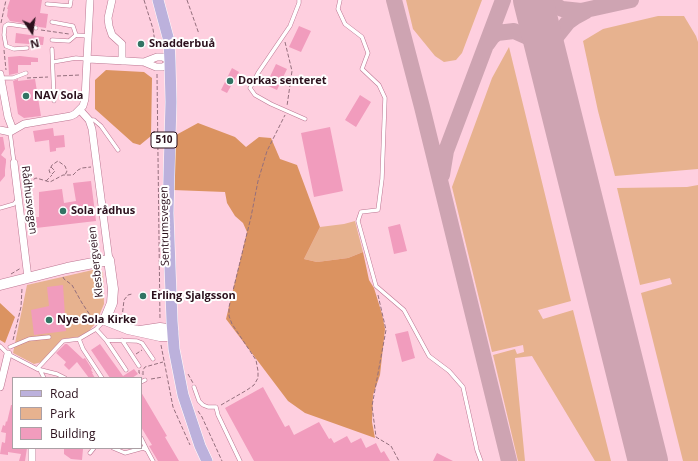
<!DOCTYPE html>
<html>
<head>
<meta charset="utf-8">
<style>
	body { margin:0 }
	#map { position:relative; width:698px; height:461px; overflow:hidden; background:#fecfdf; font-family:"Open Sans",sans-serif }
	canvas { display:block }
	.legend { position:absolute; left:12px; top:377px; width:130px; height:72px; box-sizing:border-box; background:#fff; border:1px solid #aba0a5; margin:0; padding:5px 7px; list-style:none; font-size:12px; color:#2c111d }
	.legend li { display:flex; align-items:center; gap:8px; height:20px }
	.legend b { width:20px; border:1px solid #aba0a5 }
	.north { position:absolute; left:12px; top:12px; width:40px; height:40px; -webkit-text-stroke:3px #fff; paint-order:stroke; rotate:167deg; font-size:11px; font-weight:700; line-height:16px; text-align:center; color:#2c111d }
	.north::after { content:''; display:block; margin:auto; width:14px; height:18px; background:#2c111d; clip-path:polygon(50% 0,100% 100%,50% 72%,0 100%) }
</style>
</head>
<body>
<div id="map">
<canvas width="698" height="461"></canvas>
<ul class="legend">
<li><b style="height:5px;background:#bcb1dc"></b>Road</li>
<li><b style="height:11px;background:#e7b28f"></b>Park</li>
<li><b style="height:11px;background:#f19cbd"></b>Building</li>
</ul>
<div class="north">N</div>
</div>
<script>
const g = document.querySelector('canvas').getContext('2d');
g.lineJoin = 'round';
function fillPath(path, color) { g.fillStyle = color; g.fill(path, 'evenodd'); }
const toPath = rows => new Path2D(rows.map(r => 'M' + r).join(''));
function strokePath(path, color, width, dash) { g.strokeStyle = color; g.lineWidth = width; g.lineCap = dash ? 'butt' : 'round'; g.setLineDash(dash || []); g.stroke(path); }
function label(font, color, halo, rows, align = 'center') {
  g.font = font + ' "Open Sans",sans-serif'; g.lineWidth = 4; g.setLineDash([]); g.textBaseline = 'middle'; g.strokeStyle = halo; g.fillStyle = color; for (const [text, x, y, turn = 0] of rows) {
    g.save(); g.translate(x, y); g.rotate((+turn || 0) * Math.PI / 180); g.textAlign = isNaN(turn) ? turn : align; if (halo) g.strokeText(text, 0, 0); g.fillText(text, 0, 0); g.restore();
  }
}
fillPath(toPath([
	[406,0,482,0,462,53,456,60,444,62,435,56,413,29],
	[658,16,684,16,696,36,698,42,698,169,615,176,598,111,583,41,603,29],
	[509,47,571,301,538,310,543,319,573,310,611,461,595,461,532,356,515,358,525,461,518,461,493,355,515,349,517,354,524,352,523,345,492,352,452,187,492,78],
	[698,185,698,461,683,461,641,293,672,284,670,278,640,285,617,188,687,187],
	[355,221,363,252,348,258,317,262,304,259,320,227,344,224],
	[97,269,103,272,104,304,96,323,88,332,78,337,62,339,42,362,34,364,13,353,27,285]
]), '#e7b28f');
fillPath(toPath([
	[106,70,144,72,152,78,151,136,140,145,133,143,95,109,95,80],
	[198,123,235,137,246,147,259,137,271,138,280,159,297,165,320,227,304,259,317,262,348,258,363,252,369,280,374,288,382,314,385,329,380,375,373,395,372,422,375,438,305,413,288,401,226,319,247,232,243,223,235,216,227,203,225,192,173,190,173,162,176,135],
	[0,303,15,317,5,343,0,340]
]), '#db9361');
strokePath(toPath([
	[394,0,422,107,509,461],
	[545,0,562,9,581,11,631,0],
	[487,44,492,37,497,33,514,31,532,39,546,53],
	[551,70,551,52,556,37,568,22,575,17,586,11],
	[442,175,446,151,503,0]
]), '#cea4b2', 16);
strokePath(toPath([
	[533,0,648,461]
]), '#cea4b2', 40);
fillPath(toPath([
	[10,0,42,0,40,13,48,14,46,28,39,27,36,25,10,21,7,16,8,9,7,9],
	[299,26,311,31,301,52,289,47],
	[16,33,44,37,43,45,15,43],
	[20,56,38,58,38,62,31,62,31,65,18,65,18,73,9,75,8,57],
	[276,64,287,69,277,90,266,85],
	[232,68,239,72,227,93,221,90],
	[18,79,18,81,35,79,41,116,24,118,18,114,13,81],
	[360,95,371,102,356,127,345,120],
	[330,127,343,191,314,197,301,133],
	[53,128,54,136,64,135,65,147,56,148,56,151,50,152,49,140,35,142,33,131],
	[0,137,3,137,5,149,1,155,6,159,6,162,5,170,5,176,0,182],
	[91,181,96,221,36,228,34,217,39,217,39,192,62,189,64,203,76,201,73,183],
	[400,224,407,251,394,254,388,227],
	[63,285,66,331,34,335,31,310,49,306,47,287],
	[408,331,415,358,402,362,395,334],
	[65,344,67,344,83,359,85,358,92,369,91,370,93,373,92,373,95,378,89,378,77,362,69,370,64,365,66,362,56,353],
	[100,344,123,376,134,369,138,374,132,378,110,378,91,350],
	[263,387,285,427,289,425,294,435,319,422,329,439,331,438,334,443,347,436,351,443,361,438,366,448,376,443,381,453,384,451,390,461,254,461,225,408],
	[141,392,167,436,165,437,179,461,158,461,149,446,152,445,141,427],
	[11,405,13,405,13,438,12,444,13,445,13,448,27,448,25,461,19,461,21,454,8,452,8,455,0,454,2,442,5,443,6,433,1,432,3,425,5,426,6,421,7,422],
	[64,448,83,449,82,460,71,459,64,454],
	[437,453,453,461,433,461]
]), '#f19cbd');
const lane = toPath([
	[299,0,299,3,290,26,258,73,250,88,255,95,271,104,305,119],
	[340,0,338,9,345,24,362,37,368,53,362,69,379,85,385,98,382,179,378,210,361,212,358,221,376,286,404,310,429,356,449,371,463,387,477,450,481,461],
	[47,4,70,6,71,0],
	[52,22,73,26,76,35],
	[52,40,69,41,76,35,88,36],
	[27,48,14,49,6,46,4,35,5,26,8,24,36,28],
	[52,49,54,101],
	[53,62,76,58,87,59],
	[1,78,13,78,26,73],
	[90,120,94,120,101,126,118,150],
	[10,132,14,163],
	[0,208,14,204,18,199],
	[104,321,96,329,106,340,126,370],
	[79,339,83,349,102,378],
	[106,340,137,341,142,343,153,359],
	[122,340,139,366],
	[0,346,8,354,37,369,57,374,65,378],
	[10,347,29,339,49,337],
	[37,369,63,341,79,339,96,329],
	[40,370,44,378],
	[141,382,145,380],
	[194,387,199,401,203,405,208,407,216,407,218,415,240,461],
	[141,438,147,450],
	[113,448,125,453,143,448,147,450,153,461],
	[90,453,94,448]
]);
const street = toPath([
	[112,0,108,18,109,26,112,35,122,44,122,61],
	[88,59,144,62,156,67,163,67,170,62,163,57,157,57,144,62],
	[0,74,8,117,13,130],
	[80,110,89,120,92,129,109,260],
	[0,130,10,132,24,124,71,116,75,114,83,106,85,99,90,0],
	[14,163,28,278],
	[0,387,8,354],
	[32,461,32,448]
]);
const secondary = toPath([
	[0,285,67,268,109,260,113,289,112,303,105,320,128,329,160,336,167,336,173,332,167,329,160,328,140,331]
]);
const primary = toPath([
	[158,0,169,41,170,62,171,102,168,213,172,321,174,349,183,395,200,446,207,461]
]);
strokePath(lane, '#bc7591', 4.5);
strokePath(street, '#bc7591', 8);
strokePath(secondary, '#bc7591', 11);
strokePath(primary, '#fff', 12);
strokePath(toPath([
	[144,0,153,29,156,49],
	[187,0,199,34],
	[1,23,6,0],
	[41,30,69,34],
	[285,42,292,71,287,106],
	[4,50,6,70],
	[157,74,160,320],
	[57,76,80,75],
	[27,78,48,77],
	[51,167,55,171,52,174,50,173,49,170,51,167,52,165,58,161,65,166,67,171,65,175],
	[46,181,52,175],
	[23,185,36,178,50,182,63,175,73,175,78,170,82,168,91,167],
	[11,274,21,268],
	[63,277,64,279,72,285,82,303,90,315,97,321],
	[378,295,386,330,372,406,376,437,391,446,399,461],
	[122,318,124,300,128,295,132,294],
	[13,340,21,307,22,288],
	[161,345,173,407,190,445],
	[136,354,142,350],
	[139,370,139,373,142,374],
	[188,374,193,383],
	[143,375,143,370,145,367,163,362],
	[151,379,163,377],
	[221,405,247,390,254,385,258,378,258,371,256,360,232,324,229,316,229,307,251,217,258,181,267,151,285,115],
	[198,411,202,417,222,461]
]), '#946f7d', 1, [4, 2]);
strokePath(lane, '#fff', 3.5);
strokePath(street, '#fff', 7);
strokePath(secondary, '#fff', 10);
strokePath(primary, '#bcb1dc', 11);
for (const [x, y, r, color] of [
	[141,44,4,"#327464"],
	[230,81,4,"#327464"],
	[26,96,4,"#327464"],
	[63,211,4,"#327464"],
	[143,296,4,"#327464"],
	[49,320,4,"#327464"]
]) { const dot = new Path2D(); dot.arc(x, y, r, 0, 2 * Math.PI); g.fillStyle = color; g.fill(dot); strokePath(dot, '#fff', 1.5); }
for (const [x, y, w] of [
	[164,140,26]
]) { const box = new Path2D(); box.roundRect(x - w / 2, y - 8, w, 16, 3); g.fillStyle = '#fff'; g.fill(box); strokePath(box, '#2c111d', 1); }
label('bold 10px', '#2c111d', null, [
	["510",164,140]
]);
label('bold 11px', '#2c111d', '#fff', [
	["Snadderbuå",149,44],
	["Dorkas senteret",238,81],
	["NAV Sola",34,96],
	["Sola rådhus",71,211],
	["Erling Sjalgsson",151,296],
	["Nye Sola Kirke",57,320]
], 'left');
label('11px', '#2c111d', '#fff', [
	["Rådhusvegen",29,200,83],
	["Sentrumsvegen",165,226,-91],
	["Klesbergveien",96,262,-96]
]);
</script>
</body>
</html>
